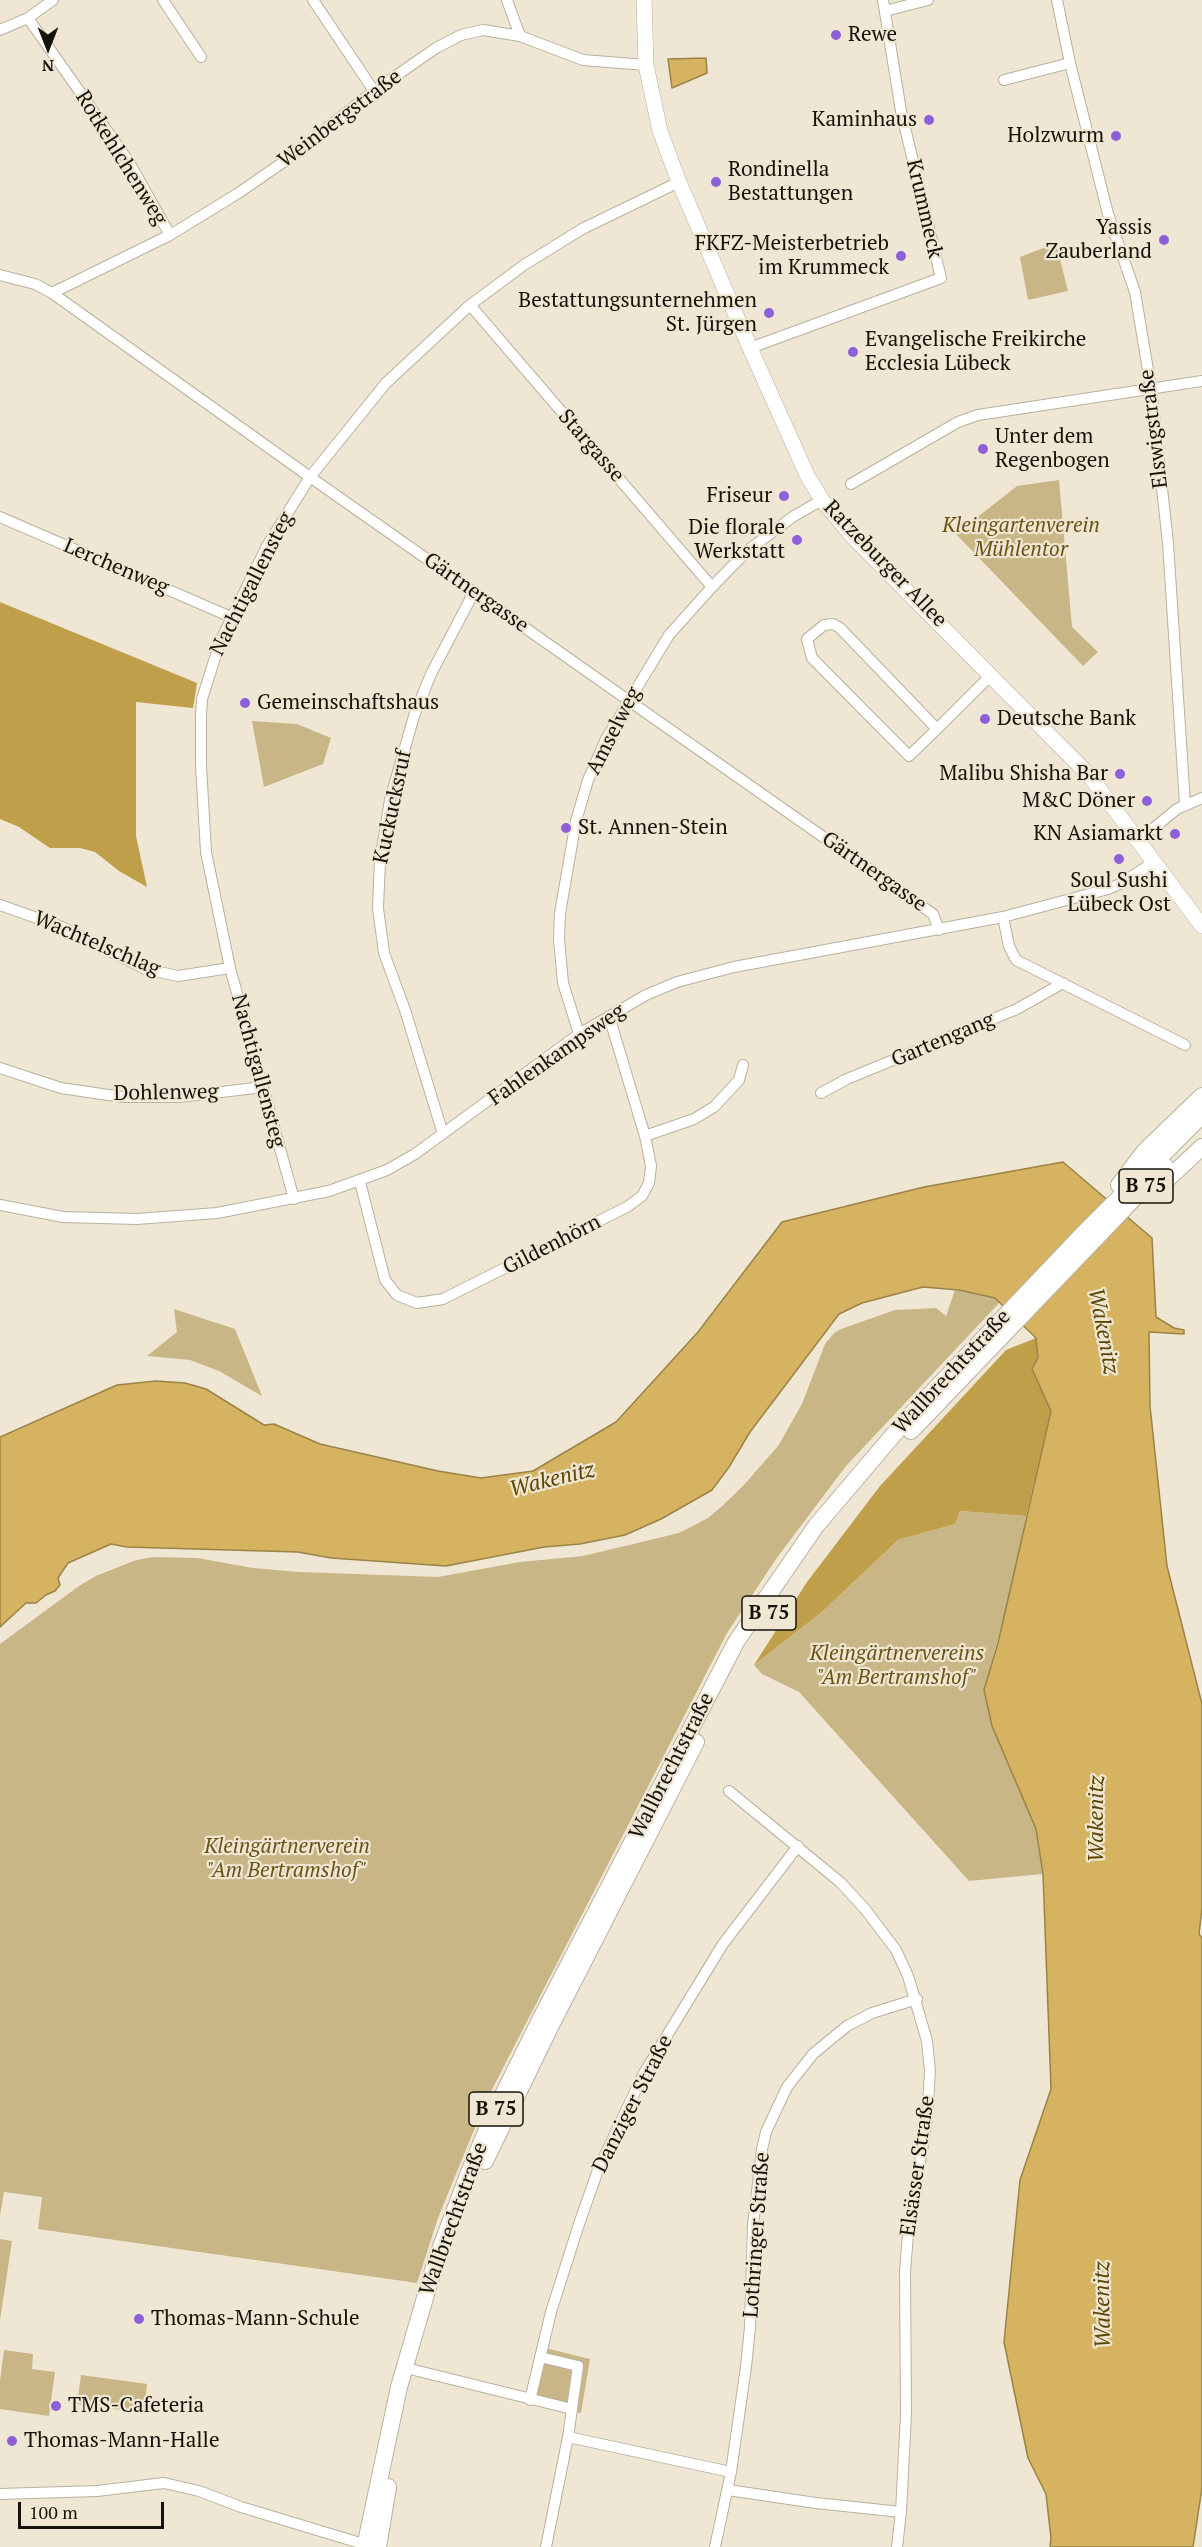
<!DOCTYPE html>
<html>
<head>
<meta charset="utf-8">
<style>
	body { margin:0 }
	#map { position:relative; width:1202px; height:2547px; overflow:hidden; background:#efe7d3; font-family:"PT Serif",serif }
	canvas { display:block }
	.north { position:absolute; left:18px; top:18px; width:60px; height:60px; -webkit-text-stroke:4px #efe7d3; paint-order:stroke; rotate:180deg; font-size:16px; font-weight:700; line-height:24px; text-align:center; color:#15120b }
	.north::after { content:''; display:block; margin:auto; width:21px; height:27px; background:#15120b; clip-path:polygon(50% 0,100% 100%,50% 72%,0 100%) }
	.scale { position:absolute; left:18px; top:2502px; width:146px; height:27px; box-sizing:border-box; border:3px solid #15120b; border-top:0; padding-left:8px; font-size:18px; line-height:21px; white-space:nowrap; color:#15120b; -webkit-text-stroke:4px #efe7d3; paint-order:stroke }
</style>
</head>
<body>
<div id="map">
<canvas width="1202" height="2547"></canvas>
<div class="north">N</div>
<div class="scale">100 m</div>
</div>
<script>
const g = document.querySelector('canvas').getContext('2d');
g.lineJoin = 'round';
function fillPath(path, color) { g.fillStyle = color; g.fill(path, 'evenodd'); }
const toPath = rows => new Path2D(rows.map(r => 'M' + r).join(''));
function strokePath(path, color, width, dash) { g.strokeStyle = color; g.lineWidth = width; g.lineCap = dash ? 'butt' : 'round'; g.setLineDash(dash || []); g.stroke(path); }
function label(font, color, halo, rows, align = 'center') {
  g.font = font + ' "PT Serif",serif'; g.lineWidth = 4.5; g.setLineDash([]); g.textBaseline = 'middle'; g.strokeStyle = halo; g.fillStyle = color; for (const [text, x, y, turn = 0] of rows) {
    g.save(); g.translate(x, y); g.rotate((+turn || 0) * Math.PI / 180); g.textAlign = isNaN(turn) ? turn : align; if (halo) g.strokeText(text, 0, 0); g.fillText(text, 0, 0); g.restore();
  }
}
fillPath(toPath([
	[1056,243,1068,291,1028,300,1020,257],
	[1059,480,1072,627,1098,652,1083,666,956,534,1017,486],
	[252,721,297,724,331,738,323,764,264,787],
	[955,1290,995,1298,1000,1302,846,1466,776,1559,727,1633,485,2103,438,2218,417,2283,38,2229,42,2197,4,2192,0,2216,0,1644,79,1586,96,1576,136,1560,154,1557,197,1558,253,1568,299,1572,438,1577,520,1562,583,1556,679,1533,708,1518,720,1508,743,1486,778,1446,802,1404,825,1344,834,1333,841,1329,895,1310,936,1308,946,1316],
	[174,1309,235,1329,262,1396,219,1371,190,1360,147,1356,177,1332],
	[960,1511,1026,1516,1017,1570,984,1690,992,1726,1036,1829,1043,1874,969,1881,799,1692,762,1674,754,1665,823,1611,898,1540,955,1524],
	[0,2239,12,2241,0,2320],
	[537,2346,590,2359,581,2413,525,2403],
	[4,2350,33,2354,32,2369,55,2372,49,2416,0,2409,0,2381],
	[81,2375,147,2384,144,2413,77,2404]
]), '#c9b687');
fillPath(toPath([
	[0,602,197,683,193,708,136,702,136,836,147,887,119,871,95,852,80,848,50,848,19,827,0,819],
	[1036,1338,1038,1358,1032,1369,1051,1411,1026,1516,960,1511,955,1524,898,1540,823,1611,754,1665,807,1582,880,1486,1006,1350]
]), '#c09f4b');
const water = toPath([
	[706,58,707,73,672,88,668,59,706,58],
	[1063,1162,1152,1238,1156,1317,1174,1328,1184,1330,1184,1334,1149,1332,1150,1406,1167,1566,1202,1704,1202,1908,1199,1934,1202,1938,1202,2488,1193,2547,1050,2547,1051,2538,1046,2494,1028,2458,1004,2342,1020,2180,1051,2089,1043,1874,1036,1829,992,1726,984,1690,998,1643,1051,1411,1032,1369,1038,1358,1036,1338,995,1298,959,1290,923,1287,862,1303,839,1314,750,1432,729,1467,712,1490,661,1519,625,1535,580,1544,544,1547,446,1566,331,1558,298,1552,127,1547,111,1544,68,1563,58,1578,60,1585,55,1591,46,1595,36,1603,26,1603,0,1627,0,1437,117,1385,156,1381,185,1383,206,1389,264,1425,274,1424,320,1444,438,1471,481,1478,533,1471,616,1422,698,1332,782,1222,924,1187,1063,1162]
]);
fillPath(water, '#d5b361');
strokePath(water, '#9b8347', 1.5);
const street = toPath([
	[53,0,28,18,129,162,170,235],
	[163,0,201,57],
	[313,0,374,91],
	[507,0,520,36],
	[1057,0,1070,63,1108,214,1135,292,1151,388,1168,543,1185,804],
	[885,11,928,0],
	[0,30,28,18],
	[1004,80,1070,63],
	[0,275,35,284,52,293,310,477,933,914,939,930],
	[52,293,170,235,237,194,282,163,374,91,436,48,461,35,483,30,520,36,583,60,646,65],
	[470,305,712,587],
	[750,348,941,278,901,111,883,0],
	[851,484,958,422,978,415,1202,381],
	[0,517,231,617],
	[937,729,840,628,833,624,824,625,807,639,812,658,909,756,937,729,981,685,992,675],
	[1138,841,1177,809,1202,798],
	[0,905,62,927,145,969,178,976,230,968],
	[1003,917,1009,946,1016,960,1185,1045],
	[579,1034,563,983,559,939,560,913,576,821,588,780,606,739,669,635,712,587,747,551,794,516,822,500],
	[0,1068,61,1088,122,1097,180,1097,263,1087],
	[821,1093,847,1079,1017,1009,1063,983],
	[443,1134,405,1010,384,953,378,908,380,861,390,800,414,716,431,674,474,592],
	[645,1136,694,1119,714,1107,739,1080,743,1065],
	[360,1182,385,1280,397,1295,417,1303,443,1299,627,1207,642,1196,649,1183,651,1166,645,1136,609,1016],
	[294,1199,230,968,206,852,201,766,201,716,202,699,220,642,267,546,310,477,386,383,470,305,524,265,582,229,679,182],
	[0,1205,63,1217,137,1219,217,1213,329,1191,387,1170,415,1154,579,1034,646,995,677,982,734,967,1003,917,1108,889,1120,884,1154,862],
	[729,1791,840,1882,865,1909,896,1950,908,1976,927,2041,930,2071,927,2120,908,2234,905,2272,906,2414,901,2512,897,2547],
	[540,2357,578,2366,568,2437,546,2547],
	[414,2370,572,2409],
	[530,2400,551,2312,578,2227,598,2170,644,2073,723,1944,798,1846],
	[568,2437,731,2472],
	[728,2490,816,2503,901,2512],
	[0,2494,97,2491,164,2483,199,2491,241,2507,370,2546],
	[715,2547,731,2472,746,2367,750,2327,753,2225,762,2149,766,2132,787,2087,813,2054,847,2026,872,2013,917,1999]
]);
const secondary = toPath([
	[644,0,646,65,660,131,679,182,750,348,807,475,822,500,853,537,1088,774,1202,926]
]);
const primary = toPath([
	[1119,1185,1144,1152,1202,1096],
	[1159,1187,1202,1147],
	[911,1431,1165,1166],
	[485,2161,551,2025,696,1742],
	[365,2547,399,2387,436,2260,470,2170,494,2113,540,2020,736,1642,816,1526,906,1420,1082,1235,1202,1115],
	[378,2547,388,2487]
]);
strokePath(street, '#b9b19e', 12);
strokePath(secondary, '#b9b19e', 16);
strokePath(primary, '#b9b19e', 18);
strokePath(street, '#fff', 10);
strokePath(secondary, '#fff', 15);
strokePath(primary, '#fff', 16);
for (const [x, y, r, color] of [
	[836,35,6,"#8d5fd9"],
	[929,120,6,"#8d5fd9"],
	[1116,136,6,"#8d5fd9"],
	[716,182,6,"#8d5fd9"],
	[1164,240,6,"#8d5fd9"],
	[901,256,6,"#8d5fd9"],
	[769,313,6,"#8d5fd9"],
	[853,352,6,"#8d5fd9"],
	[983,449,6,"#8d5fd9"],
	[784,496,6,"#8d5fd9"],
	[797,540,6,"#8d5fd9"],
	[245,703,6,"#8d5fd9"],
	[985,719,6,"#8d5fd9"],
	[1120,774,6,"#8d5fd9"],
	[1147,801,6,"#8d5fd9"],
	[566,828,6,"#8d5fd9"],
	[1175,834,6,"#8d5fd9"],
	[1119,859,6,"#8d5fd9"],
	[139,2319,6,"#8d5fd9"],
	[56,2406,6,"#8d5fd9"],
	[12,2441,6,"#8d5fd9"]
]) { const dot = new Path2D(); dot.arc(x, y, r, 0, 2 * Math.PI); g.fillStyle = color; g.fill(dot); strokePath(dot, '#efe7d3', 2); }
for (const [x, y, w] of [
	[1146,1186,54],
	[769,1613,54],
	[496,2109,54]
]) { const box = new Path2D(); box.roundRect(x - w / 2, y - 17, w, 34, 4.5); g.fillStyle = '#efe7d3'; g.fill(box); strokePath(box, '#15120b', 1.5); }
label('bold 20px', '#15120b', null, [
	["B 75",1146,1186],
	["B 75",769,1613],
	["B 75",496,2109]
]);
label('21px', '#15120b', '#efe7d3', [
	["Rewe",848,35],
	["Kaminhaus",917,120,"right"],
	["Holzwurm",1104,136,"right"],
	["Rondinella",728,170],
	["Bestattungen",728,194],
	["Yassis",1152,228,"right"],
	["Zauberland",1152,252,"right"],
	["FKFZ-Meisterbetrieb",889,244,"right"],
	["im Krummeck",889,268,"right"],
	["Bestattungsunternehmen",757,301,"right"],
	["St. Jürgen",757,325,"right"],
	["Evangelische Freikirche",865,340],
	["Ecclesia Lübeck",865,364],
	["Unter dem",995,437],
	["Regenbogen",995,461],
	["Friseur",772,496,"right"],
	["Die florale",785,528,"right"],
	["Werkstatt",785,552,"right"],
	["Gemeinschaftshaus",257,703],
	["Deutsche Bank",997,719],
	["Malibu Shisha Bar",1108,774,"right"],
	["M&C Döner",1135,801,"right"],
	["St. Annen-Stein",578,828],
	["KN Asiamarkt",1163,834,"right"],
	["Soul Sushi",1119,881,"center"],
	["Lübeck Ost",1119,905,"center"],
	["Thomas-Mann-Schule",151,2319],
	["TMS-Cafeteria",68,2406],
	["Thomas-Mann-Halle",24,2441]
], 'left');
label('21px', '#15120b', '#efe7d3', [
	["Weinbergstraße",340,119,-37],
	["Rotkehlchenweg",121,158,58],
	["Krummeck",924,209,77],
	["Elswigstraße",1154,429,-97],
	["Stargasse",591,446,49],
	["Ratzeburger Allee",885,564,46],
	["Lerchenweg",116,567,23],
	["Nachtigallensteg",252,584,-63],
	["Gärtnergasse",476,593,35],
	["Amselweg",614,731,-63],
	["Kuckucksruf",393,807,-78],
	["Gärtnergasse",874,872,35],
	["Wachtelschlag",97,944,23],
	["Gartengang",943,1040,-23],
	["Fahlenkampsweg",557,1055,-35],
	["Nachtigallensteg",258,1071,75],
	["Dohlenweg",166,1093,-1],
	["Gildenhörn",552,1245,-27],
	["Wallbrechtstraße",952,1372,-47],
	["Wallbrechtstraße",672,1766,-63],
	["Danziger Straße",633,2104,-63],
	["Elsässer Straße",918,2166,-82],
	["Wallbrechtstraße",454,2219,-70],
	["Lothringer Straße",757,2235,-86]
]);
label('italic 21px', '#6a5314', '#efe7d3', [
	["Kleingartenverein",1021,526],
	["Mühlentor",1021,550],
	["Kleingärtnervereins",897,1654],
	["\"Am Bertramshof\"",897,1678],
	["Kleingärtnerverein",287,1847],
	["\"Am Bertramshof\"",287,1871]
]);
label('italic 22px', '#5b4500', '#efe7d3', [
	["Wakenitz",1103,1331,79],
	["Wakenitz",552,1480,-14],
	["Wakenitz",1097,1819,-90],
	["Wakenitz",1103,2305,-91]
]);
</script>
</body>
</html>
